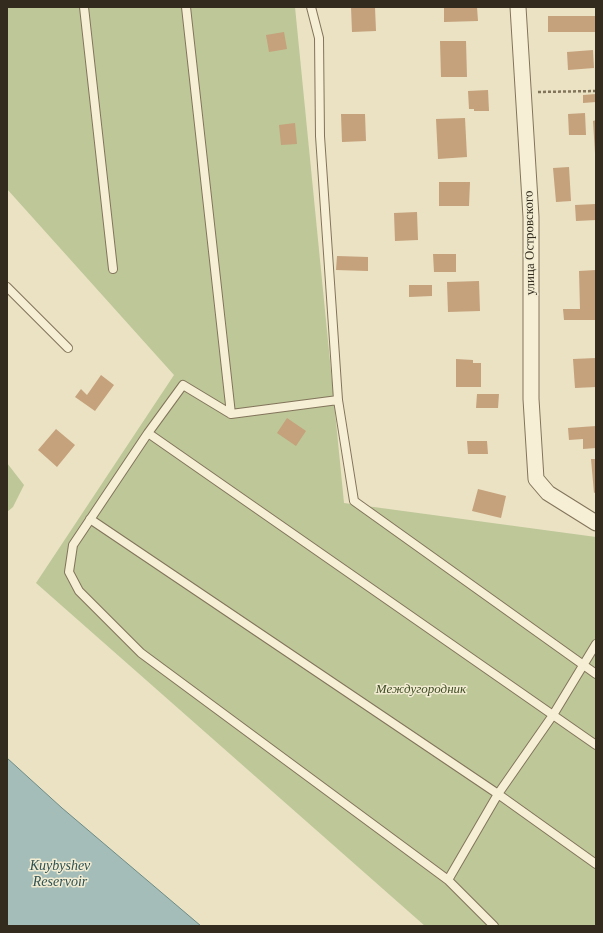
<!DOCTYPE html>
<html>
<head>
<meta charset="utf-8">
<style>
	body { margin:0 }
	#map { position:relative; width:603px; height:933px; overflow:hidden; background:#eae2c3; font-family:Georgia,serif }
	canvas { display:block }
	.frame { position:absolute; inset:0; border:8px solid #332b1e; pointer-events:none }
</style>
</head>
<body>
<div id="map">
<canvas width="603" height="933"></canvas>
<div class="frame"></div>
</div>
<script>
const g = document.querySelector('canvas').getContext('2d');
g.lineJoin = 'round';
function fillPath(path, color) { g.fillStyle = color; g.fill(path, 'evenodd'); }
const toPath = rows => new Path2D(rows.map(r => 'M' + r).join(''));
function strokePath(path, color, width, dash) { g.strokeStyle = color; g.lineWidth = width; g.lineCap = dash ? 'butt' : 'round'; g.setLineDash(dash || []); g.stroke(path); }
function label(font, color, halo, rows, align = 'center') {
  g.font = font + ' Georgia,serif'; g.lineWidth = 3; g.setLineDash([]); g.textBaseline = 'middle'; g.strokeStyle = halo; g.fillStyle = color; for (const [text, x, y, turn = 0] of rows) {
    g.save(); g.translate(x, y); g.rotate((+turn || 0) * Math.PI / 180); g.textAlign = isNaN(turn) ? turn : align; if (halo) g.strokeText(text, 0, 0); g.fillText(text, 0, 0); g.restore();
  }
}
fillPath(toPath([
	[7,7,295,7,344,503,596,537,596,926,425,926,36,583,174,375,7,189],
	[7,463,24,485,13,507,7,512]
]), '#bdc798');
const water = toPath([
	[7,758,62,808,201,926,7,926,7,758]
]);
fillPath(water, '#a5bdb8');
strokePath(water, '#6c8a86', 1);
fillPath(toPath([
	[351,7,375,7,376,31,352,32],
	[444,7,477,7,478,21,444,22],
	[548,16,596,16,596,32,548,32],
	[284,32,287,49,269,52,266,35],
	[440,41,466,41,467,77,441,77],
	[593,50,594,68,568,70,567,52],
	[488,90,489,111,474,111,474,109,469,109,468,91],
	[596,94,596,102,583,103,583,95],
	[585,113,586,135,569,135,568,114],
	[341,114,365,114,366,141,342,142],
	[465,118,467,157,438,159,436,119],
	[596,120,596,153,595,153,593,121],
	[295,123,297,144,281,145,279,125],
	[569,167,571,201,556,202,553,168],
	[439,182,470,182,469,206,439,206],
	[596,204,596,220,576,221,575,205],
	[417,212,418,240,395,241,394,213],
	[433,254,456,254,456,272,434,272],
	[337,256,368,257,368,271,336,270],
	[596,270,596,320,564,320,563,309,580,309,579,271],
	[479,281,480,311,448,312,447,282],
	[409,285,432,285,432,296,409,297],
	[596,358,596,387,575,388,573,359],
	[456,359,473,360,473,363,481,363,481,387,456,387],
	[101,375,114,385,95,411,75,397,81,389,87,395],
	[477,394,499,394,498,408,476,408],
	[287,418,306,431,296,446,277,433],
	[596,426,596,448,583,449,583,439,569,440,568,428],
	[56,429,75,445,57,467,38,450],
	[467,441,487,441,488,454,468,454],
	[591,459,596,459,596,492,594,493],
	[478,489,506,496,501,518,472,511]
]), '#c5a17c');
const service = toPath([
	[84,7,113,269],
	[186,7,231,414],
	[311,7,319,38,320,136,338,400,354,501,596,674],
	[7,287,68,348],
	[338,400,231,414,183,385,148,433,73,545,69,572,79,591,141,653,448,880,494,926],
	[148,433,596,745],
	[90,519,498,794,596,864],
	[448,880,498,794,553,715,596,644]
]);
const minor = toPath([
	[518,7,531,217,531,399,536,479,548,493,596,523]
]);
strokePath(service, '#82745b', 10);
strokePath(minor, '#82745b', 17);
strokePath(toPath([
	[538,92,596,91]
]), '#82745b', 2.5, [3, 2]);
strokePath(service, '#f6efd5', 8);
strokePath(minor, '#f6efd5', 15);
label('13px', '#332b1e', '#f2ecd2', [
	["улица Островского",530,243,-91]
]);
label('italic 13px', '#404e26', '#f2ecd2', [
	["Междугородник",421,690]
]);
label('italic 14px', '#2e5152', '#f2ecd2', [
	["Kuybyshev",60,866],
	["Reservoir",60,882]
]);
</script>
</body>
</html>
